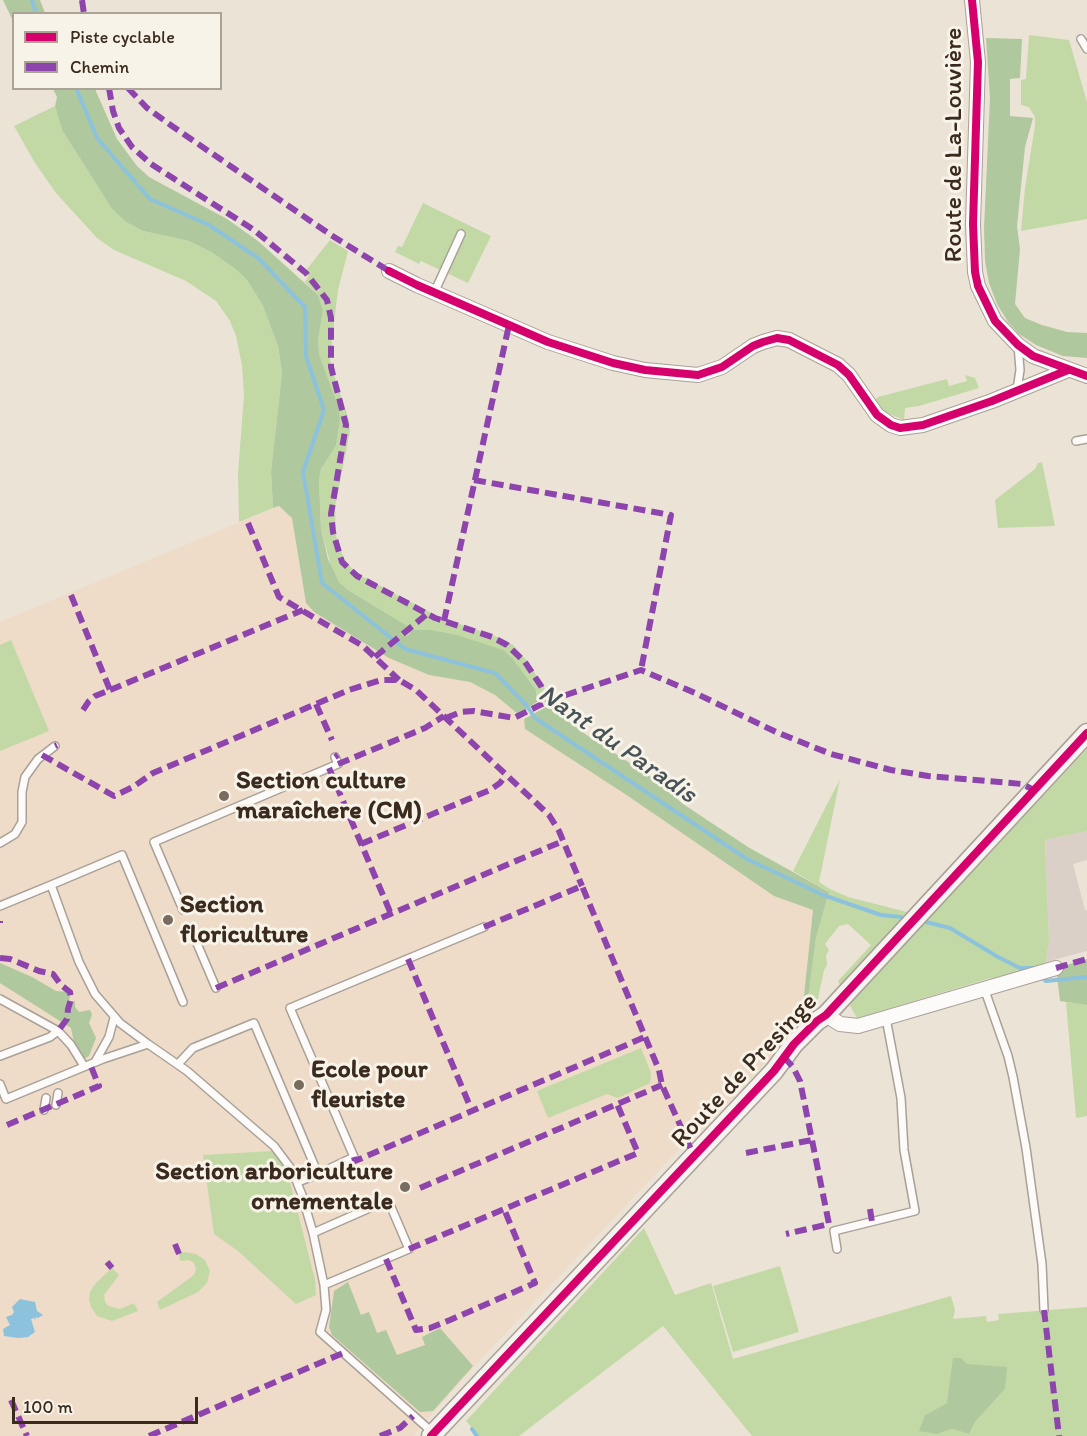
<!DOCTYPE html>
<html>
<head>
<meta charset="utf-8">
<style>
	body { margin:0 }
	#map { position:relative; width:1087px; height:1436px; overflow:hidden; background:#ebe3d6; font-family:Itim,sans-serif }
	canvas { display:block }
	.legend { position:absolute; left:12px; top:12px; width:210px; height:78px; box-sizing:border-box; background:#f7f3e8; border:2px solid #aca397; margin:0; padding:8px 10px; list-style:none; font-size:18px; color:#3b2a1e }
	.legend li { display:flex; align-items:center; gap:12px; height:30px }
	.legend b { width:30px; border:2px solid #aca397 }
	.scale { position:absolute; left:12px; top:1397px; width:186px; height:27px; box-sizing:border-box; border:3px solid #3b2a1e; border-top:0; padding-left:8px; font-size:18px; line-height:21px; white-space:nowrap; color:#3b2a1e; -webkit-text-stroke:4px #f7f3e8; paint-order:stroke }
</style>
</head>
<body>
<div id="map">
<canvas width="1087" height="1436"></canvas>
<ul class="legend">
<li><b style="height:8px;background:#d6006c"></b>Piste cyclable</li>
<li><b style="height:8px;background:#8e44ad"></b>Chemin</li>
</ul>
<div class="scale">100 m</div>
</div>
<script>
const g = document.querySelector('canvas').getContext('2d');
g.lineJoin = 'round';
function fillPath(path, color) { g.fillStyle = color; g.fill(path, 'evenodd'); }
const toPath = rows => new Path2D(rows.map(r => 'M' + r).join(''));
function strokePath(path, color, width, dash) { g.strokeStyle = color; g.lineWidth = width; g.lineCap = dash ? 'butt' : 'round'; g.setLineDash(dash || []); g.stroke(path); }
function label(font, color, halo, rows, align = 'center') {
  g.font = font + ' Itim,sans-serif'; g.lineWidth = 6; g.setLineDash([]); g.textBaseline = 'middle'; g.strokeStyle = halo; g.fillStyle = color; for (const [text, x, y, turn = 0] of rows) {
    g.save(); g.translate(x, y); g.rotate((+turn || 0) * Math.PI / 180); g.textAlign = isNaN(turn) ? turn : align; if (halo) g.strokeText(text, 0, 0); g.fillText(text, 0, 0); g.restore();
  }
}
fillPath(toPath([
	[279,506,292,518,306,603,314,612,390,658,429,675,470,682,495,695,524,719,525,729,628,796,774,896,813,910,801,1024,700,1134,681,1147,482,1358,413,1436,0,1436,0,622]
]), '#eedbc8');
fillPath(toPath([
	[1087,831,1087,860,1073,864,1085,910,1087,910,1087,951,1046,962,1049,940,1045,840]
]), '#dbd0c7');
fillPath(toPath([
	[1029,35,1069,40,1087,102,1087,219,1021,231,1025,188,1035,126,1035,117,1029,107,1021,105,1021,80,1026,79],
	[55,106,62,130,112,209,126,222,143,231,189,241,213,253,238,271,247,280,263,306,278,346,282,373,271,472,273,508,239,522,238,473,244,395,242,365,236,336,230,321,216,301,186,281,114,250,97,238,56,193,35,163,14,126],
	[423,203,491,236,468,283,421,261,419,264,395,252,398,246,402,247],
	[330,240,348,251,338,290,330,357,331,366,349,420,350,431,335,507,336,536,344,559,356,573,437,616,503,639,513,645,527,661,547,692,537,702,536,690,513,659,402,635,401,633,406,626,348,590,339,582,332,570,321,529,319,479,321,469,326,460,331,387,319,354,318,340,323,310,318,295,305,282,308,277,307,269],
	[965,375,975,378,979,388,919,406,905,408,904,420,885,412,874,400,878,397,947,379,949,386,967,381],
	[1042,462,1055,526,998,528,995,500,1035,469,1038,463],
	[11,640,49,731,0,751,0,645],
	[1087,749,1087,831,1045,840,1049,940,1046,962,1040,968,987,979,857,1018,849,1004],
	[840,779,819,882,830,889,848,897,907,912,840,985,838,981,871,945,848,924,839,926,825,944,829,950,826,955,827,965,824,970,815,1013,805,1022,816,938,829,892,793,871],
	[1066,1002,1087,1005,1087,1116,1076,1118],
	[641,1048,651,1073,650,1083,618,1098,607,1094,548,1118,537,1091],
	[272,1151,286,1166,315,1280,316,1295,296,1304,238,1251,214,1234,203,1155],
	[644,1228,675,1295,711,1283,733,1359,951,1296,955,1310,953,1319,986,1316,987,1322,999,1320,998,1314,1087,1307,1087,1436,752,1436,663,1326,519,1436,479,1436,466,1421],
	[1005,1389,975,1422,969,1434,952,1429,937,1434,925,1415,947,1403],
	[184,1252,196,1254,205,1260,210,1271,207,1283,198,1292,160,1310,157,1302,194,1275,196,1269,194,1263,189,1260,180,1261,179,1254],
	[780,1266,799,1332,733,1352,713,1286],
	[112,1268,119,1275,104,1295,105,1302,108,1306,120,1309,134,1303,138,1311,112,1321,97,1316,91,1307,89,1299,90,1292,95,1284]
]), '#c2d9a6');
fillPath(toPath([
	[3,0,40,0,45,13,14,14,13,21],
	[986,38,1022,39,1020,78,1010,79,1010,116,1033,118,1025,147,1017,226,1020,249,1015,304,1025,318,1042,325,1067,332,1087,333,1087,358,1063,356,1036,345,1019,334,1008,322,997,304,989,283,985,261,984,228,990,98],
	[53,89,95,89,117,139,137,166,149,177,227,219,258,241,318,295,323,310,318,340,319,354,338,406,340,419,336,445,321,469,319,480,321,529,328,559,339,582,348,590,407,626,401,633,402,635,408,636,412,630,430,630,457,635,503,650,513,659,536,690,537,702,518,714,495,695,470,682,429,675,389,658,314,612,306,603,292,518,279,506,273,508,271,472,282,373,278,346,263,306,247,280,238,271,213,253,189,241,143,231,126,222,112,209,62,130,55,106,57,97],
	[548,706,588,736,653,778,683,804,748,847,829,892,816,938,805,1022,801,1024,813,910,774,896,628,796,525,729,524,719],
	[1087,959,1087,1005,1060,1001,1056,968],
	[0,963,32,977,56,991,68,992,70,996,69,1001,75,1001,75,1007,79,1012,90,1010,92,1015,89,1023,96,1038,89,1056,84,1059,74,1043,71,1028,0,983],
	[348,1282,361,1315,369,1312,377,1333,386,1330,397,1355,425,1345,422,1337,440,1328,473,1366,433,1411,420,1412,332,1335,329,1327,334,1291],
	[953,1358,961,1358,967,1364,1007,1367,1005,1389,975,1422,969,1434,952,1429,937,1434,919,1431,925,1415,947,1403]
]), '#b0c89d');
fillPath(toPath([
	[20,1299,35,1302,37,1311,43,1315,38,1318,36,1317,35,1320,34,1318,31,1319,35,1332,28,1337,18,1338,4,1336,3,1329,10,1325,6,1317,12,1315,14,1312,12,1307]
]), '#8dc2dc');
strokePath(toPath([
	[32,0,36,14],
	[76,88,97,138,150,199,209,225,258,258,305,307,306,356,324,410,303,472,322,583,405,649,495,673,527,706,535,718,747,859,823,895,881,915,901,917],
	[926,922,950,928,998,957,1020,968,1033,968,1036,971],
	[1041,976,1046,981,1087,977],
	[472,1429,477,1436]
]), '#8dc2dc', 4);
const lane = toPath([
	[1081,39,1087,49],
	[434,293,461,234],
	[1017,390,1020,370,1018,345],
	[1076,441,1087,439],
	[0,843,15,834,22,822,22,792,25,777,38,759,55,746],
	[51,885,122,855,183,1002],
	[0,906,51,885,79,962,95,994,120,1023,148,1044],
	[183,910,154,842,338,764,335,757],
	[190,927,216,988],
	[984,988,1008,1056,1013,1077,1026,1148,1042,1264,1044,1310],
	[0,999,58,1031,71,1045,84,1066],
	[0,1056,50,1037,58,1031],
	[95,1062,109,1037,114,1018],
	[178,1064,193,1048,254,1023,318,1174,298,1182],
	[0,1084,6,1099,103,1059,148,1044,187,1071,274,1146,292,1170,302,1195,313,1233,324,1285,326,1310,320,1332,432,1432],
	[56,1105,58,1093],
	[44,1110,46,1098],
	[318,1174,354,1157,290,1008,484,927],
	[313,1233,388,1200,409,1249,324,1285],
	[837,1249,834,1231,915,1211,904,1150,901,1098,886,1018]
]);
const street = toPath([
	[972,0,978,62,973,224,975,272,978,286,995,321,1018,345,1033,356,1087,376],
	[389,271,417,285,548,342,613,363,645,370,698,375,722,367,753,346,763,342,777,338,789,340,838,365,849,375,877,415,891,425,900,428,923,425,992,401,1068,370],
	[826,1015,840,1024,858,1026,1056,968]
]);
const secondary = toPath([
	[431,1436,774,1071,794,1044,817,1021,826,1015,1087,733]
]);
strokePath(lane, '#a8a198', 10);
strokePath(street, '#a8a198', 16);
strokePath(secondary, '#a8a198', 21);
strokePath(lane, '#fcfbf9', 7);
strokePath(street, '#fcfbf9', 14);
strokePath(secondary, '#f6f2ef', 18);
strokePath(toPath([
	[82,0,84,14],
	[109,88,113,111,119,128,132,147,151,164,254,230,306,273,327,300,331,318,331,367,346,425,331,514,333,532,342,562,357,576,435,618,492,637,507,645,525,662,541,686,548,701],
	[128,88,147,108,172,126,331,235,389,271],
	[474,480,671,515,641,670],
	[248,523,279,597,363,646,399,680],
	[71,595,110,690,95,696,89,701,83,710],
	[444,621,509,325],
	[375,657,427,614],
	[110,690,303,610],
	[316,704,332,740],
	[446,718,461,712,474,711,514,718,548,701,641,670,695,693,776,732,831,754,891,770,928,776,1022,784,1034,790],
	[55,746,57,745],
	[42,755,114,796,133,787,153,773,349,690,381,680,399,680,416,690,549,815,559,831,582,886],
	[335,757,338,755],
	[338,764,425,728,444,716],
	[329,768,391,914],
	[361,844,490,790,500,783,506,775],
	[0,921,0,923],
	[484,927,582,886,659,1070,662,1085,694,1156],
	[0,958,10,959,39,971,53,974,61,985,70,992,71,999,68,1009,67,1019,58,1031],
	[408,959,472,1111],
	[1056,968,1087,959],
	[216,988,563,841],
	[784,1057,793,1067,800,1081,829,1224,786,1234],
	[7,1125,99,1086,90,1064],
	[746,1153,812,1140],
	[354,1157,355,1161,645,1037],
	[420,1188,662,1085],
	[870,1209,872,1222],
	[175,1244,179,1254],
	[409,1249,638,1153,617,1104],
	[386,1259,416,1330,430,1328,450,1320,535,1283,504,1209],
	[107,1262,112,1268],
	[1044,1310,1059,1436],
	[11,1400,27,1436],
	[149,1436,343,1353],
	[380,1436,400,1428,413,1416]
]), '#8e44ad', 6, [12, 6]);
strokePath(toPath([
	[972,0,978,62,973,224,975,272,978,286,995,321,1018,345,1033,356,1087,376],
	[389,271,417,285,548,342,613,363,645,370,698,375,722,367,753,346,763,342,777,338,789,340,838,365,849,375,877,415,891,425,900,428,923,425,992,401,1068,370],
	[431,1436,774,1071,794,1044,817,1021,826,1015,1087,733]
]), '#d6006c', 8);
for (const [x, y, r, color] of [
	[224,796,6,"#796b5e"],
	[168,920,6,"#796b5e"],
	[299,1085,6,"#796b5e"],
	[405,1187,6,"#796b5e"]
]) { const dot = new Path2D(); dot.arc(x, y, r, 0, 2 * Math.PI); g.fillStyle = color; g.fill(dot); strokePath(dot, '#f7f3e8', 2); }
label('26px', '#3b2a1e', '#f7f3e8', [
	["Route de La-Louvière",954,145,-90],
	["Route de Presinge",745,1071,-47]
]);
label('bold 26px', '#3b2a1e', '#f7f3e8', [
	["Section culture",236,781],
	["maraîchere (CM)",236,811],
	["Section",180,905],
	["floriculture",180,935],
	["Ecole pour",311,1070],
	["fleuriste",311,1100],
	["Section arboriculture",393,1172,"right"],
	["ornementale",393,1202,"right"]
], 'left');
label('italic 27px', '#485358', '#f7f3e8', [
	["Nant du Paradis",617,745,35]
]);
</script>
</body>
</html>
